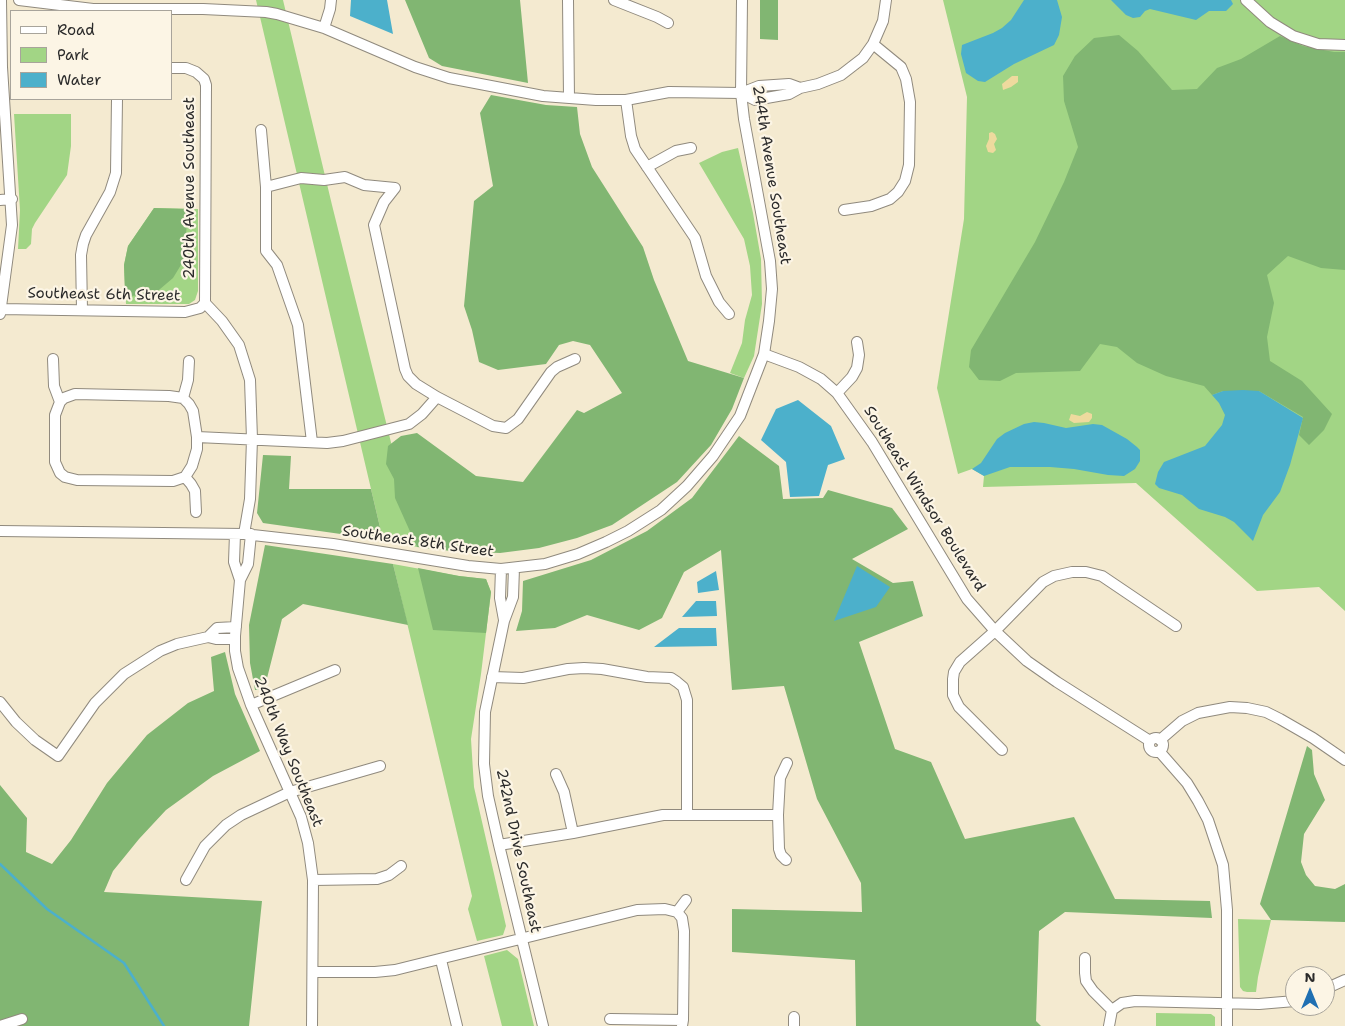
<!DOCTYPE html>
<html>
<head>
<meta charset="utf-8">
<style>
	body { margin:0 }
	#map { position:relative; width:1345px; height:1026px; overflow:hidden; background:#f4ead0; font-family:"Shantell Sans",sans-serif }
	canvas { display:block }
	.legend { position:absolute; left:10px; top:10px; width:162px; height:90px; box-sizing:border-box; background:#fcf5e5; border:1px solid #a8a49b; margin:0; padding:6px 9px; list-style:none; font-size:15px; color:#2b2b2b }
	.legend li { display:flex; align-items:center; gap:10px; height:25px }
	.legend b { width:25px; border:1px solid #a8a49b }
	.north { position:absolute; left:1285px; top:966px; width:50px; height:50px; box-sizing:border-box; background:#fcf5e5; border:1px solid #a8a49b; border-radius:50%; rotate:0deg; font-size:14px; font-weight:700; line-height:20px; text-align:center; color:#2b2b2b }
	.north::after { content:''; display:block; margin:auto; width:18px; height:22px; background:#1f6fb2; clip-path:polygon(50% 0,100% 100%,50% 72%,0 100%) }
</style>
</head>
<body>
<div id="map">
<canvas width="1345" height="1026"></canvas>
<ul class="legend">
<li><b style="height:6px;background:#fff"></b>Road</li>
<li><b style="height:14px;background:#a2d585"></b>Park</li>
<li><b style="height:14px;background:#4cb0cb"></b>Water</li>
</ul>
<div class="north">N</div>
</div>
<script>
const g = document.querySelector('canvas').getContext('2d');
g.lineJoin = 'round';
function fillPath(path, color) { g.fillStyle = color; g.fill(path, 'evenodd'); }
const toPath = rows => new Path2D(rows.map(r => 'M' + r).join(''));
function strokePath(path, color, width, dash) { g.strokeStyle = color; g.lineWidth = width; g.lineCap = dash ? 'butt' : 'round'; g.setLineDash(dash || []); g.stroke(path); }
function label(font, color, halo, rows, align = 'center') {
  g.font = font + ' "Shantell Sans",sans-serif'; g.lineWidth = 4.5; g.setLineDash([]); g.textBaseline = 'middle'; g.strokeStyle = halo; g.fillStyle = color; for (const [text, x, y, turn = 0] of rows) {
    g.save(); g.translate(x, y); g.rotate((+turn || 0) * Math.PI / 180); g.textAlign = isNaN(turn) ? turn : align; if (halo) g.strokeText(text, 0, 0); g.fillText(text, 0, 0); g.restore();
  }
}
fillPath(toPath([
	[256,0,283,0,332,205,417,547,383,540],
	[943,0,1345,0,1345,611,1319,587,1257,591,1136,483,983,487,984,476,972,469,958,474,937,388,964,219,967,97],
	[14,114,71,114,71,146,67,175,35,223,32,229,31,244,26,249,18,249,20,210],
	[738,148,753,213,761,259,762,304,754,356,744,378,730,373,742,343,745,320,752,295,750,266,744,239,699,163,722,152],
	[154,208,198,209,198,291,195,300,189,304,126,304,124,265,128,246],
	[393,564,459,576,486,579,491,592,481,674,471,739,474,787,506,926,503,935,477,941,468,909,472,896],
	[1238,919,1271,920,1258,977,1256,992,1247,992,1243,991,1240,987],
	[507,950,518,959,534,1026,502,1026,484,956],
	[1156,1013,1211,1014,1215,1017,1215,1026,1156,1026]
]), '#a2d585');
fillPath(toPath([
	[405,0,520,0,528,83,442,66,429,58],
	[760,0,778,0,778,40,760,39],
	[1119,35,1138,51,1172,90,1197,89,1217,68,1241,59,1280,36,1303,46,1334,52,1345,52,1345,270,1321,268,1288,256,1267,275,1274,303,1267,337,1270,361,1302,381,1332,414,1324,430,1309,445,1299,435,1303,417,1259,391,1223,391,1212,395,1204,386,1166,376,1137,363,1117,347,1100,344,1080,371,1016,373,1000,381,979,380,969,367,971,350,1035,242,1064,182,1078,147,1064,101,1063,76,1075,56,1094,38],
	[491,95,546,105,577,107,580,134,592,167,643,247,654,280,688,361,744,378,732,409,711,445,677,482,612,525,577,538,539,548,500,553,451,551,417,547,395,498,394,479,386,464,388,446,401,436,417,433,476,476,523,482,577,410,584,413,622,393,590,345,573,341,559,345,546,364,498,370,479,362,472,330,464,306,474,201,493,186,480,113],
	[154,208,188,209,184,260,173,278,153,295,125,296,124,265,128,246],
	[739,436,779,466,783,499,823,498,828,490,892,508,908,529,852,559,893,583,913,581,923,616,859,642,895,749,931,762,965,839,1074,817,1115,899,1210,901,1212,918,1065,912,1039,931,1036,1021,1041,1026,856,1026,855,960,732,952,732,909,862,912,861,883,817,799,784,686,732,690,721,550,684,572,662,618,639,630,587,615,555,628,516,631,522,611,523,581,591,560,647,531,692,498],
	[263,455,291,456,289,489,371,489,383,540,263,523,257,513],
	[265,545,393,564,408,625,303,604,282,619,264,690,255,690,250,663,249,625],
	[418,568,459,576,486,579,491,592,486,633,433,630],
	[225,652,235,694,260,751,213,776,166,810,139,839,113,871,104,892,262,901,249,1026,0,1026,0,785,27,818,26,852,52,864,71,840,107,783,147,735,188,703,214,691,211,657],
	[1307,746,1312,750,1314,774,1325,800,1304,834,1301,862,1306,875,1315,886,1335,889,1345,884,1345,922,1271,920,1260,904]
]), '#81b672');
fillPath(toPath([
	[1012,76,1018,76,1018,82,1011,87,1003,90,1002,84],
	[992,132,995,134,997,139,994,144,996,150,993,153,988,152,986,146,989,139,989,133],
	[1087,412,1092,414,1092,418,1089,422,1074,423,1069,420,1071,414,1080,416]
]), '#eeda9e');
fillPath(toPath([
	[351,0,387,0,393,34,350,16],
	[1024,0,1057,0,1062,17,1059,35,1054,45,1014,64,985,82,978,81,966,73,961,54,962,45,993,33,1002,28,1011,20],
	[1111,0,1231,0,1233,4,1226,11,1209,11,1196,20,1150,9,1145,11,1140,17,1133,18,1126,15],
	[1243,390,1259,391,1303,418,1290,465,1280,492,1263,515,1253,541,1234,522,1225,517,1199,509,1182,495,1159,488,1155,484,1158,472,1164,462,1205,446,1222,425,1225,415,1219,403,1212,395,1223,391],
	[798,400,831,426,845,459,828,465,819,496,790,497,786,462,761,440,776,409],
	[1034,422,1044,423,1066,428,1093,424,1102,425,1127,439,1137,447,1140,450,1140,461,1135,469,1124,476,1108,475,1074,469,1050,467,1010,467,984,476,972,469,981,463,997,439,1005,433,1024,424],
	[857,566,890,587,876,607,834,621],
	[716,571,719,590,698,593,697,582],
	[696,601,716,601,717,616,682,617],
	[679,628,716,628,717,646,654,647]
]), '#4cb0cb');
strokePath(toPath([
	[0,864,47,909,124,963,164,1026]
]), '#4cb0cb', 2.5);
const minor = toPath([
	[19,0,93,9,203,9,266,12,277,14,324,28,415,67,449,78,543,96,596,100,626,100,669,92,741,93,759,86,789,84,800,88],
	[568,0,569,98],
	[614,0,657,17,668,23],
	[1246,0,1270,22,1293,36,1318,44,1345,45],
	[324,28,330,9,331,0],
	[171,68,186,68,196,72,204,79,206,85,205,303],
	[741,93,755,100,789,94,800,88,818,84,841,75,863,58,873,44,883,21,886,0],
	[626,100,631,136,635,149,695,238,706,276,719,302,729,314],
	[261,130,266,187],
	[647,167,676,151,691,148],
	[0,200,12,199],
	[844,210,871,206,890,199,898,192,905,181,909,165,910,102,906,79,901,67,873,44],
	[205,303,222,321,239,345,250,380,252,439,250,499,244,534],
	[1,309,185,312,200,308,205,303],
	[82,310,81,255,83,244,86,235,110,192,116,173,117,99],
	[0,314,12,225,2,67,1,0],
	[764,354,799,367,821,379,837,393,872,442,967,599,995,631,1027,661,1057,682,1150,741],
	[53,359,54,386,60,402,55,415,55,462,60,473,65,477,77,480,173,481,185,477],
	[189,361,188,380,183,398,189,404,193,411,197,437,197,449,192,466,185,477,191,484,195,491,196,512],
	[837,393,852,377,857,368,859,355,857,342],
	[60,402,64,398,75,394,169,396,183,398],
	[197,437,327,443,343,441,409,424,422,414,437,397],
	[312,442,298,325,277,265,266,251,266,187,301,178,324,180,345,177,364,185,395,188,384,202,374,225,405,369,408,376,416,384,437,397,493,426,506,428,518,419,551,372,557,367,575,359],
	[0,531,244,534,333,544,468,566,501,569,545,564,578,554,606,542,628,531,661,510,687,486,713,456,740,416,764,354,769,321,772,289,770,261,744,119,741,93,742,0],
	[235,534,234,562,240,580,248,564,251,534],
	[514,568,513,597,504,621,485,712,484,764,488,796,499,845,543,1026],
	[501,569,500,598,504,620],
	[240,580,235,636,235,651,238,668,251,705,301,817,308,843,313,880,312,1026],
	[235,639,216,639,208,637,217,628,236,627],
	[492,677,523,678,568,669,584,668,602,669,647,677,671,678,677,682,683,687,687,700,687,815],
	[0,702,16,722,35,740,58,756,95,703,124,674,160,651,177,644,208,637],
	[251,705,335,670],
	'1149 745a7 7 0 1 1 14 0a7 7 0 1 1-14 0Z',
	[1160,740,1182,721,1198,713,1230,707,1247,708,1266,712,1280,719,1313,738,1345,760],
	[1002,750,959,707,953,695,953,679,954,672,960,662,995,631,1043,582,1054,576,1072,572,1086,572,1102,576,1176,626],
	[1159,751,1187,783,1198,801,1208,820,1223,865,1227,910,1227,1026],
	[556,774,564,792,573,833],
	[499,845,573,833,663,815,778,815],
	[786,860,781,855,779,849,778,815,780,778,787,763],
	[186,880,205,846,226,825,241,815,290,792,380,766],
	[313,880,377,879,389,875,401,866],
	[1085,958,1085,973,1086,981,1093,991,1112,1010],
	[441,960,457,1026],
	[313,972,375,972,395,970,637,910,665,909,677,912],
	[1325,989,1345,980],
	[794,1017,794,1026],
	[610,1019,683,1020],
	[0,1026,22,1019],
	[682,1026,683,1020,684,931,682,918,677,912,686,900],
	[1109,1026,1112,1010,1122,1003,1135,1001,1259,1004,1295,1001]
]);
strokePath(minor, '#908a7e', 12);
strokePath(minor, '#fff', 10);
label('15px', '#2b2b2b', '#fcf5e5', [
	["244th Avenue Southeast",771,175,81],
	["240th Avenue Southeast",190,188,-90],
	["Southeast 6th Street",104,295,1],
	["Southeast Windsor Boulevard",924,499,58],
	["Southeast 8th Street",418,542,8],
	["240th Way Southeast",288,752,68],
	["242nd Drive Southeast",518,851,78]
]);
</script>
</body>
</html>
